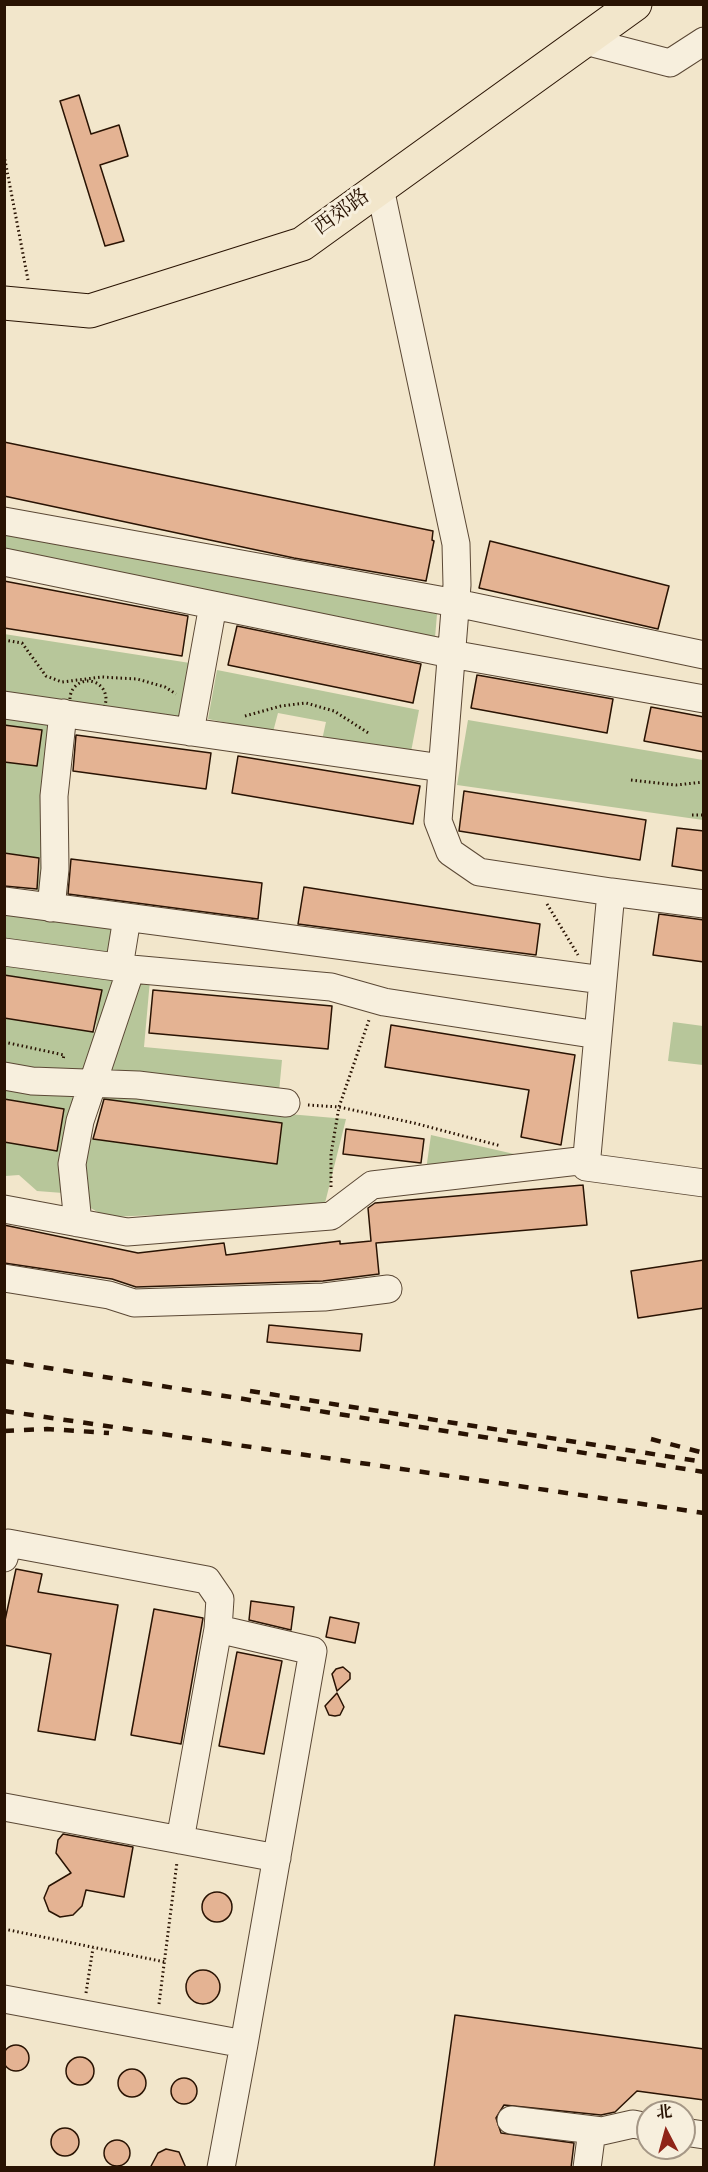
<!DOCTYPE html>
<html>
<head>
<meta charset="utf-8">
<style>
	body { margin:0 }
	#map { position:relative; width:708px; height:2172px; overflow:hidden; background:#f2e6cb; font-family:"Sorts Mill Goudy","Noto Serif SC",serif }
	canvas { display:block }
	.frame { position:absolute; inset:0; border:6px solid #291303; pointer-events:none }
	.north { position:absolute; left:636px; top:2100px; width:60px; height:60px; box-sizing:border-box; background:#f7efdd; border:2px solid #a59786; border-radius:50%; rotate:354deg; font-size:16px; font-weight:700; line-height:24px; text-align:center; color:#291303 }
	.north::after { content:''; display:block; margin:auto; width:21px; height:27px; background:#8f2418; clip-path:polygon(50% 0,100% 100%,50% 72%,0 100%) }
</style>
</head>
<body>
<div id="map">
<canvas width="708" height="2172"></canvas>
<div class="frame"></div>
<div class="north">北</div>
</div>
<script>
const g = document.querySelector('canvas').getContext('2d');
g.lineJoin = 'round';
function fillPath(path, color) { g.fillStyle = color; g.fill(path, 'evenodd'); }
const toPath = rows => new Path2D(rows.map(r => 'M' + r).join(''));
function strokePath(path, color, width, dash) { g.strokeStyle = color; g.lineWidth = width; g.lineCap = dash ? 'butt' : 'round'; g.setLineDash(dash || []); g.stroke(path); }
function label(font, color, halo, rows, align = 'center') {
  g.font = font + ' "Sorts Mill Goudy","Noto Serif SC",serif'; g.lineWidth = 6; g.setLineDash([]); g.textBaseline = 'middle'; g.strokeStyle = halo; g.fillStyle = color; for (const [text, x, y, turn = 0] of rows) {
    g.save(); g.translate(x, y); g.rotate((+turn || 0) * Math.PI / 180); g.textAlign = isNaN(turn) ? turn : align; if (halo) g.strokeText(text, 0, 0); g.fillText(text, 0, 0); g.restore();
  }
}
fillPath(toPath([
	[4,530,437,614,435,638,5,551],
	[4,634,190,663,185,722,5,695],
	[217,670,419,710,410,757,322,740,326,722,278,713,273,732,208,719],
	[5,715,50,721,41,918,118,926,115,980,150,980,144,1047,282,1060,277,1113,346,1119,325,1203,209,1213,107,1217,63,1193,37,1191,19,1175,5,1176,5,1142,57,1151,64,1109,5,1099,4,1018,95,1032,101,991,5,975,5,892,36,896,41,858,5,853],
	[97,1098,282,1123,277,1163,91,1139],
	[468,720,703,760,703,820,457,785],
	[673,1022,703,1026,703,1065,668,1061],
	[431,1135,536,1159,426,1170]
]), '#b7c69a');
const building = toPath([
	[79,95,91,134,119,125,128,156,100,165,124,241,105,246,60,101,79,95],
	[4,442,433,531,432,540,434,541,426,581,294,558,4,496,4,442],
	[490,541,669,586,658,629,479,588,490,541],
	[4,581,188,616,182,656,4,628,4,581],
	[237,626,421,664,413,703,228,665,237,626],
	[477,675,613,699,607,733,471,708,477,675],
	[651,707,704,717,704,752,644,741,651,707],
	[4,725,42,730,37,766,4,762,4,725],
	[76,735,211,753,206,789,73,771,76,735],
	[238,756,420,786,413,824,232,793,238,756],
	[464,791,646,820,640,860,459,831,464,791],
	[677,828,704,831,704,871,672,866,677,828],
	[4,853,39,858,37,889,4,886,4,853],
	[71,859,262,883,258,919,68,894,71,859],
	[304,887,540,924,536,955,298,924,304,887],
	[659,914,704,920,704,962,653,955,659,914],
	[4,975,102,990,93,1032,4,1018,4,975],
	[153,990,332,1006,328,1049,149,1033,153,990],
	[391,1025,575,1055,561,1145,521,1137,529,1090,385,1067,391,1025],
	[4,1099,64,1109,57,1151,4,1142,4,1099],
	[104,1099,282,1123,277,1164,93,1139,104,1099],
	[346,1129,424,1139,421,1163,343,1154,346,1129],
	[583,1185,587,1225,376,1243,379,1274,323,1281,136,1287,112,1279,4,1263,4,1225,138,1253,224,1243,226,1255,340,1241,340,1244,371,1241,368,1208,375,1203,583,1185],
	[704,1260,704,1308,638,1318,631,1271,704,1260],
	[269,1325,362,1334,360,1351,267,1342,269,1325],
	[16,1569,42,1574,38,1592,118,1605,95,1740,38,1731,51,1654,4,1645,4,1625,16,1569],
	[251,1601,294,1607,291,1630,249,1620,251,1601],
	[154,1609,203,1618,181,1744,131,1735,154,1609],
	[330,1617,359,1623,355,1643,326,1637,330,1617],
	[237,1652,282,1661,264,1754,219,1746,237,1652],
	[343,1667,350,1673,350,1679,337,1691,332,1674,336,1669,343,1667],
	[337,1693,344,1707,340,1715,335,1716,329,1715,325,1706,337,1693],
	[63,1834,133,1847,124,1897,86,1890,82,1906,73,1915,60,1917,49,1911,44,1898,49,1886,71,1873,56,1853,58,1840,63,1834],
	'202 1907a15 15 0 1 1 30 0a15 15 0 1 1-30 0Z',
	'186 1987a17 17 0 1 1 34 0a17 17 0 1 1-34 0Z',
	[455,2015,704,2049,704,2100,637,2091,615,2112,601,2115,504,2105,496,2118,501,2133,574,2143,571,2168,434,2168,455,2015],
	'3 2058a13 13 0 1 1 26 0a13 13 0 1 1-26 0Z',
	'66 2071a14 14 0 1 1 28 0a14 14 0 1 1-28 0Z',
	'118 2083a14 14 0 1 1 28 0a14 14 0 1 1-28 0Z',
	'171 2091a13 13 0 1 1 26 0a13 13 0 1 1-26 0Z',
	'51 2142a14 14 0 1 1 28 0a14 14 0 1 1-28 0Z',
	'104 2153a13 13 0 1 1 26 0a13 13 0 1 1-26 0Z',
	[166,2149,179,2152,186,2168,150,2168,158,2153,166,2149]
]);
fillPath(building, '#e4b393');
strokePath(building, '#291303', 1.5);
const minor = toPath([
	[585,41,670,63,704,41],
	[380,188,456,544,457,585,438,821,450,852,479,872,611,892,586,1167,704,1183],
	[4,521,456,603,704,655],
	[4,562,451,654,704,699],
	[4,705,442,768],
	[190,732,213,605],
	[611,892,704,904],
	[4,901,603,980],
	[51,908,55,869,54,796,63,713],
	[4,952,131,969,331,987,384,1002,598,1035],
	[119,967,127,918],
	[4,1076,32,1081,138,1085,286,1103],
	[4,1209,127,1232,331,1216,372,1185,587,1160],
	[78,1223,72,1164,80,1121,131,969],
	[4,1278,109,1295,134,1303,324,1297,388,1289],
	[4,1558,8,1543,207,1580,220,1599,218,1629],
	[4,1807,277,1858],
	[180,1840,218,1629,313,1651,244,2044],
	[4,1999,244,2044,221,2168],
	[511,2120,602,2131,633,2124,648,2127],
	[684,2132,704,2135],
	[587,2168,592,2130]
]);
const major = toPath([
	[4,303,90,311,302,244,635,4]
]);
strokePath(minor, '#5b4835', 29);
strokePath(major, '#291303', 35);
strokePath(toPath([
	[4,155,28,280],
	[4,640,22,643,46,676,62,682,102,677,137,679,165,687,176,694],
	'70 699a18 18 0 1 1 36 0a18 18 0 1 1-36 0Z',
	[245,716,281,706,306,703,334,711,370,734],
	[631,780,676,785,704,782],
	[692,815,704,815],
	[547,904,578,955],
	[4,1042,64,1055,63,1060],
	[308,1105,339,1107,414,1123,501,1146],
	[331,1187,331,1154,339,1107,369,1020],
	[4,1929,165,1962],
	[86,1993,93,1948],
	[159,2004,177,1862]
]), '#291303', 3, [1.5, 3]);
strokePath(minor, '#f7efdd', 27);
strokePath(major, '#f2e6cb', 33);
strokePath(toPath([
	[4,1361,704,1472],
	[250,1391,704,1462],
	[4,1411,704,1513],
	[4,1431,47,1429,109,1433],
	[651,1439,704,1453]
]), '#291303', 4.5, [10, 10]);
label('21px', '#291303', '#f7efdd', [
	["西郊路",343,214,-36]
]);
</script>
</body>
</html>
